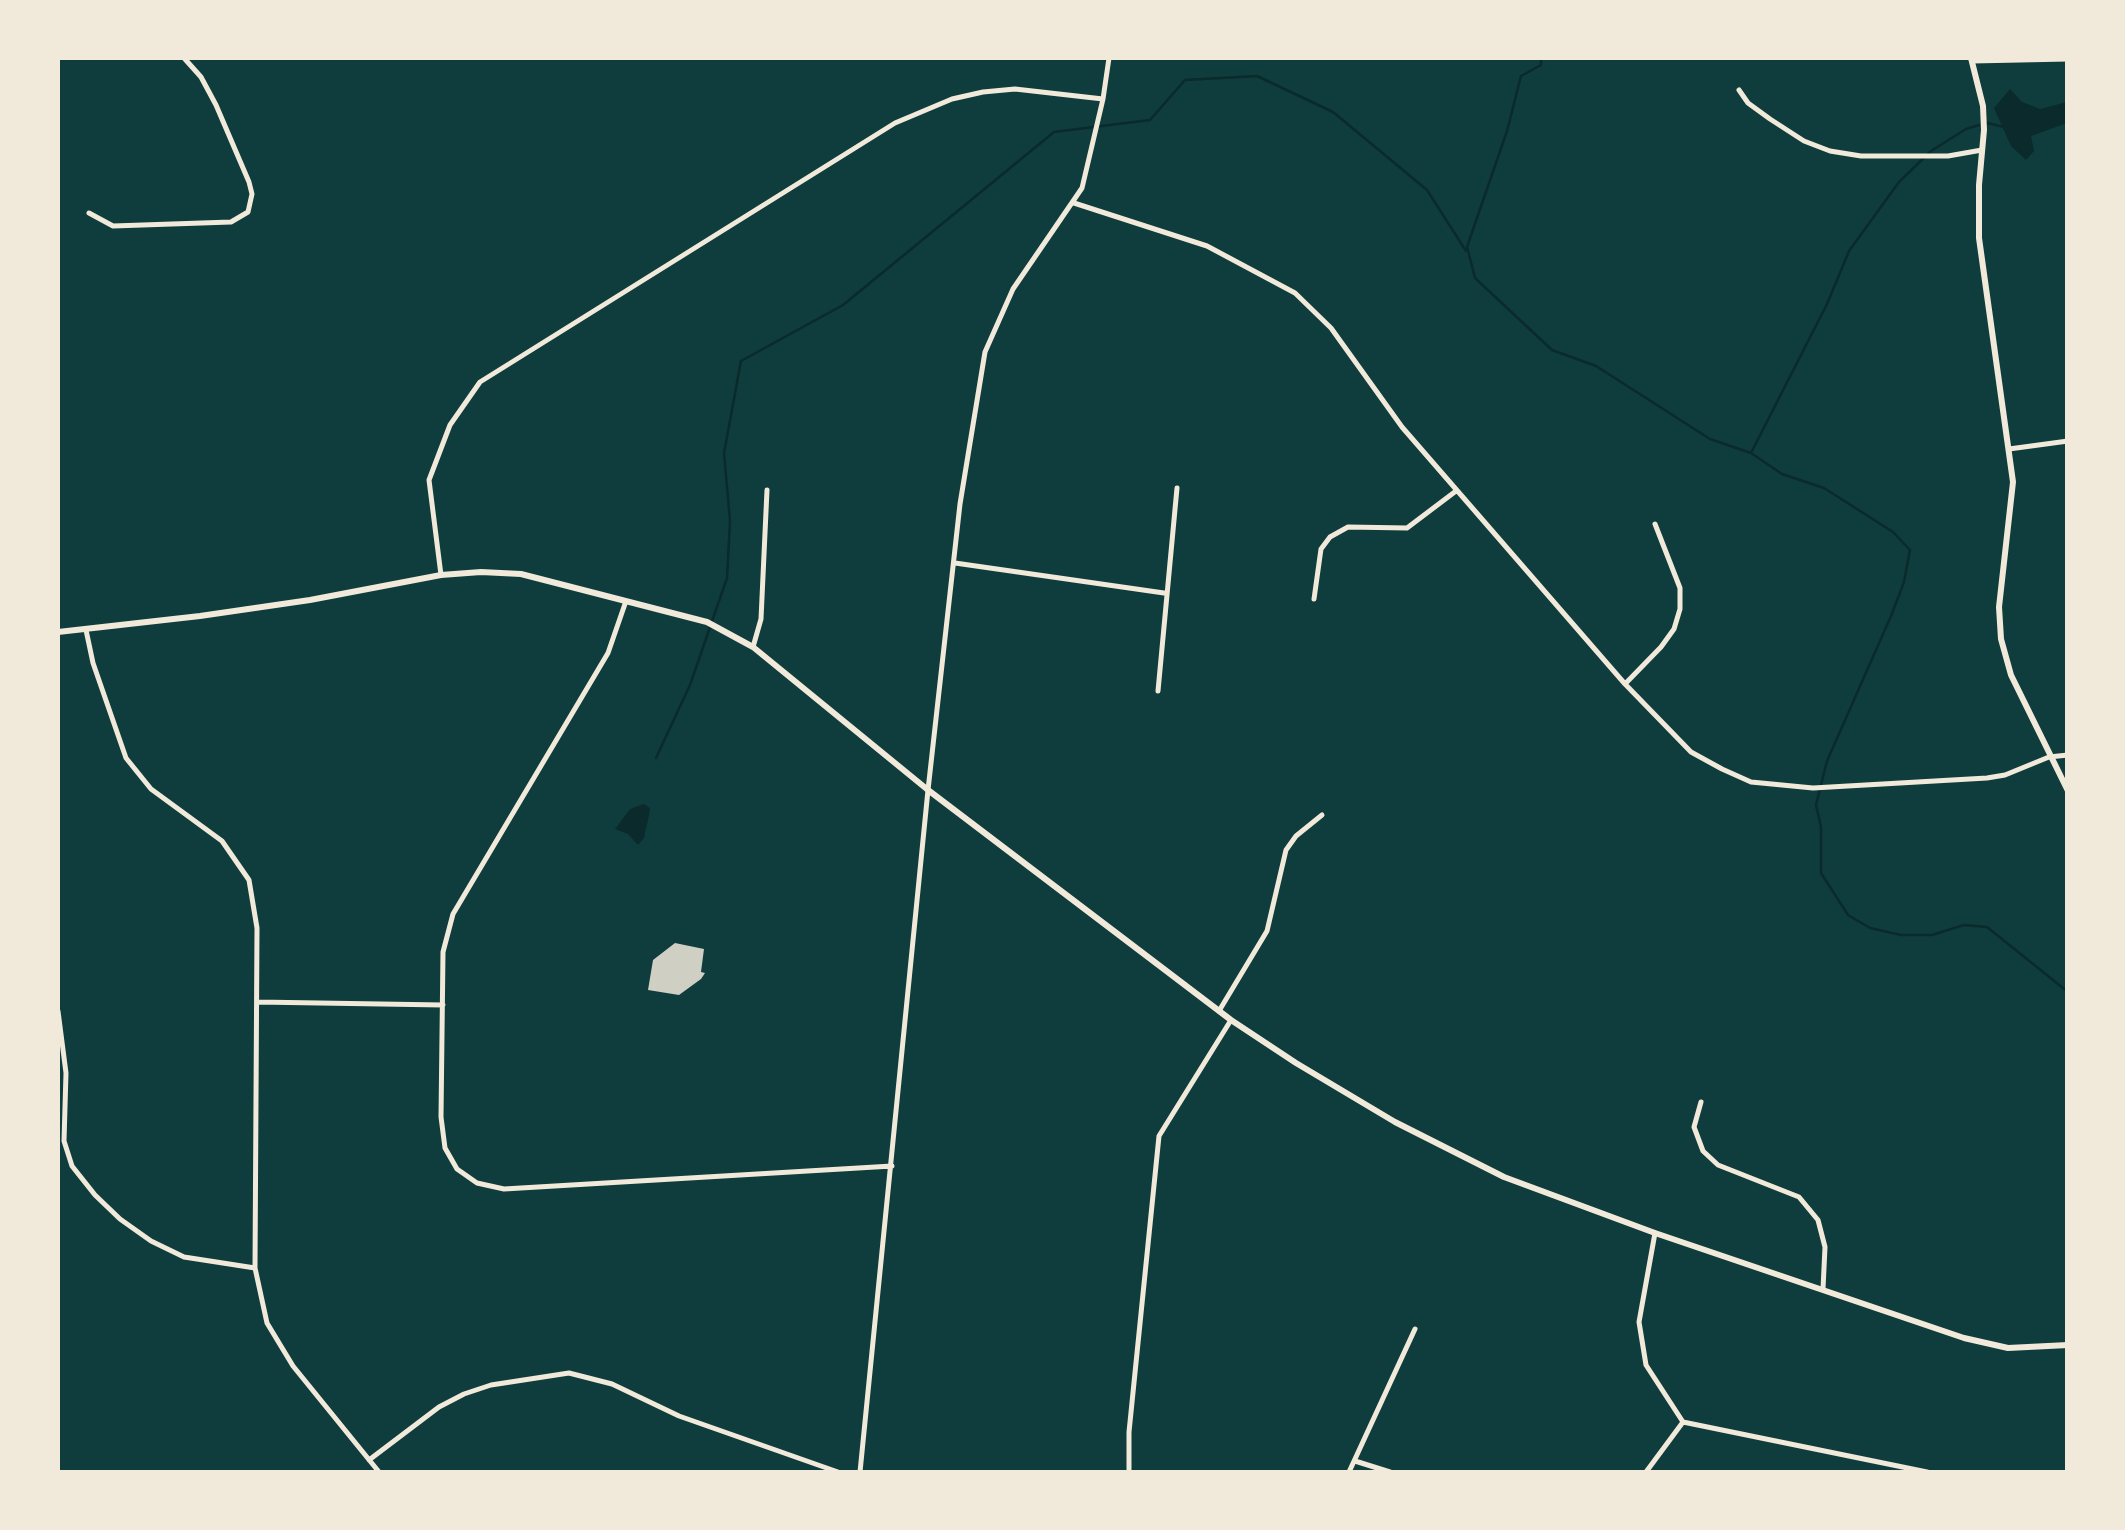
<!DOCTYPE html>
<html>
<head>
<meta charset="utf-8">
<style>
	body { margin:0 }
	#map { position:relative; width:2125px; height:1530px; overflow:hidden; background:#0f3d3e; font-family:Figtree,sans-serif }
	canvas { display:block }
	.frame { position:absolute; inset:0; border:60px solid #f1e9da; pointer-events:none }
</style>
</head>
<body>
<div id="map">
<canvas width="2125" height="1530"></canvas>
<div class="frame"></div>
</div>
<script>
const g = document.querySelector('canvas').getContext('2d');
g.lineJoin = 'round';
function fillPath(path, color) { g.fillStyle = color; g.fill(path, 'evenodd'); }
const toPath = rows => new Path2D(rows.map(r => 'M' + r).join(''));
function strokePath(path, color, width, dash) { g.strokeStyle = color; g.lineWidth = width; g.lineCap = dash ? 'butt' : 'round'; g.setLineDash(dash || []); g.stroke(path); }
fillPath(toPath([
	[2010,89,2022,102,2040,109,2067,102,2067,123,2031,136,2034,151,2026,160,2011,146,1994,108],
	[644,804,650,808,649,815,644,838,638,845,628,834,615,829,630,809]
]), '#0a2a2b');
strokePath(toPath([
	[1541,58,1541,65,1521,76,1507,131,1467,247,1475,278,1552,350,1596,366,1710,439,1751,453,1782,474,1824,488,1893,532,1910,550,1904,582,1891,616,1827,761,1816,805,1821,827,1821,873,1848,915,1870,928,1901,935,1932,935,1964,925,1987,927,2068,992],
	[1987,123,2004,127],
	[1752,451,1827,304,1849,251,1899,182,1931,151,1966,129,1979,125],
	[656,758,690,685,727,578,730,521,724,453,741,361,843,305,1054,132,1150,120,1185,80,1257,76,1333,112,1427,190,1466,251]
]), '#0a2a2b', 2.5);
fillPath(toPath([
	[675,943,704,949,701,972,705,973,701,979,679,995,648,990,653,960]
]), '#cfcfc3');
strokePath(toPath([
	[1972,61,2068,59],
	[1739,90,1748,103,1770,119,1804,141,1830,151,1861,156,1948,156,1982,150],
	[1074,203,1207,246,1295,293,1331,328,1402,427,1625,684,1691,752,1722,769,1751,782,1813,788,1987,778,2005,775,2049,757,2068,755],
	[89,213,113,226,231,222,248,212,252,194,249,182,216,105,201,77,184,58],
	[2009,449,2068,441],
	[955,563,1164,593],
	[441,575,429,480,450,425,480,382,895,123,952,99,983,92,1015,89,1103,99],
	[1314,599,1321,549,1330,537,1348,527,1407,528,1456,491],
	[626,601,608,653,453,914,443,952,441,1117,445,1148,457,1169,477,1183,504,1189,892,1166],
	[86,630,93,663,126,758,151,789,222,841,249,880,257,928,255,1268,267,1323,293,1366,379,1472],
	[753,647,761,619,767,490],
	[1625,684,1661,647,1674,629,1680,609,1680,588,1655,524],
	[1158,691,1177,488],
	[257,1002,443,1005],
	[58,1011,66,1073,64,1141,72,1166,95,1195,120,1219,151,1241,184,1257,255,1268],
	[1219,1011,1267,931,1286,850,1296,836,1322,815],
	[1701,1102,1694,1127,1703,1151,1718,1165,1799,1197,1818,1220,1825,1247,1823,1289],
	[1655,1233,1639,1322,1646,1365,1683,1422,1927,1472],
	[369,1460,439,1407,464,1394,491,1385,569,1373,612,1384,679,1416,838,1472],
	[1355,1461,1390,1472],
	[860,1472,928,790,960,504,985,352,1013,289,1082,188,1103,99,1109,58],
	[1129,1472,1129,1432,1159,1136,1231,1020],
	[1349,1472,1415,1329],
	[1646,1472,1683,1422]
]), '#f1e9da', 5);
strokePath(toPath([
	[1971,58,1983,106,1984,130,1979,185,1979,238,2013,482,1999,607,2001,639,2011,675,2068,791],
	[58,632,200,616,310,600,441,575,481,572,521,574,707,622,753,647,928,790,1231,1020,1296,1063,1395,1122,1504,1177,1655,1233,1964,1338,2008,1348,2068,1345]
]), '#f1e9da', 6);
</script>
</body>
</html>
